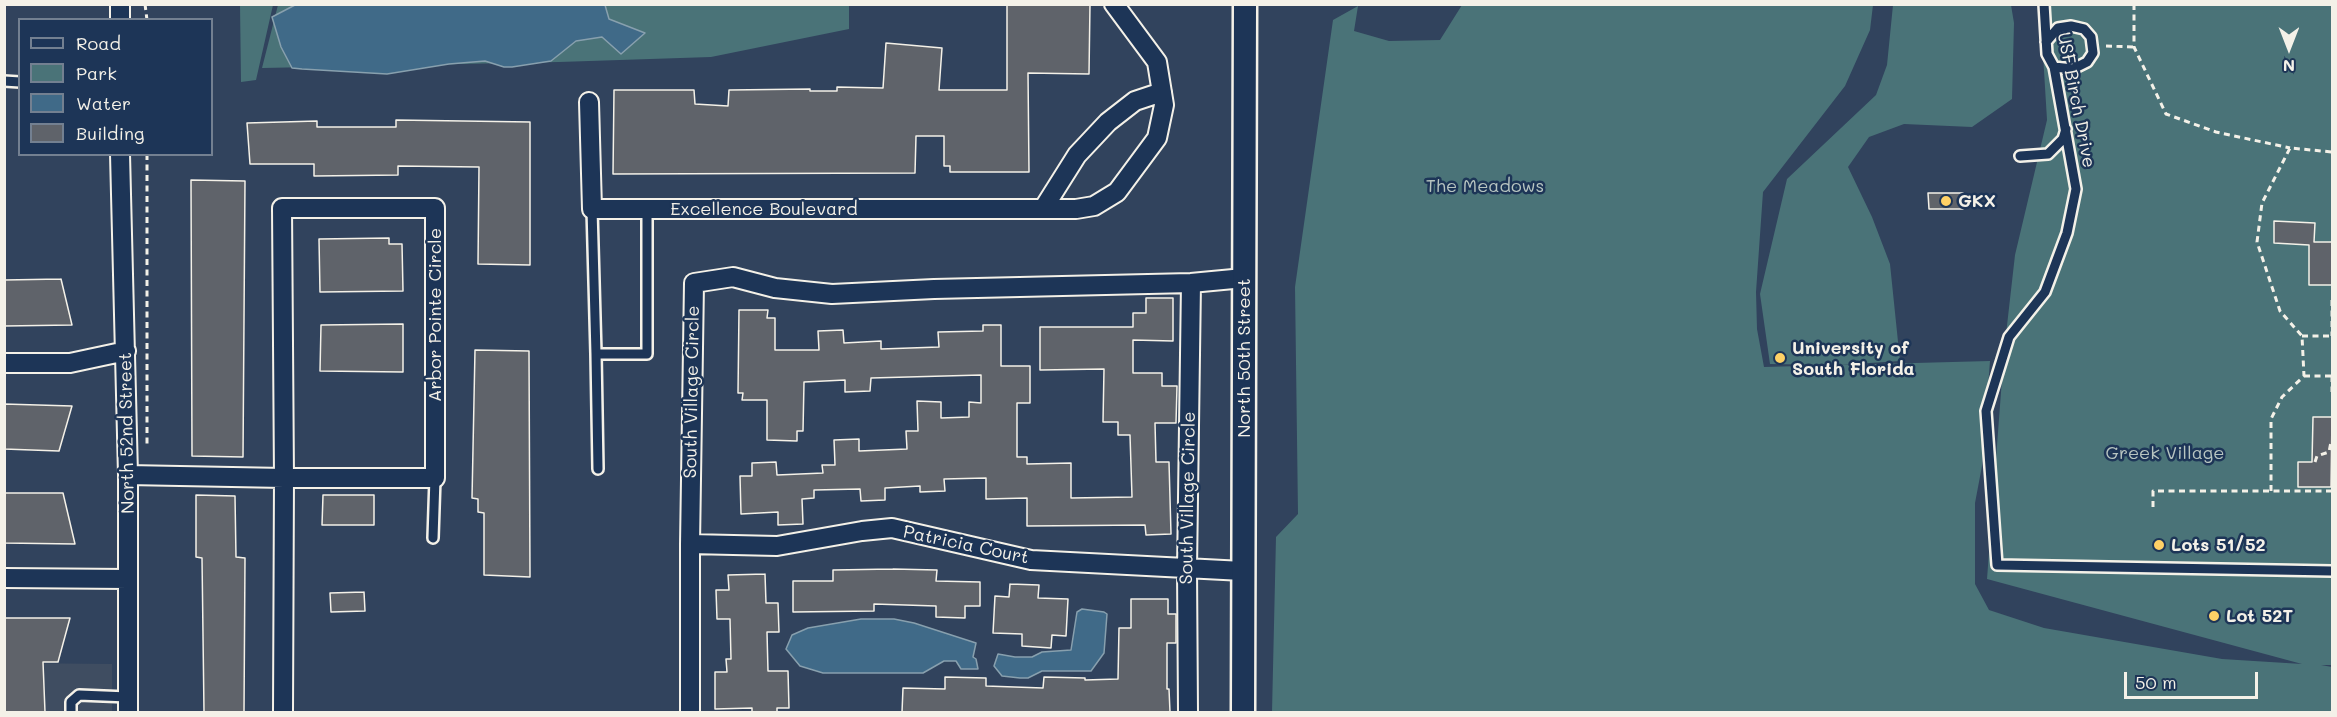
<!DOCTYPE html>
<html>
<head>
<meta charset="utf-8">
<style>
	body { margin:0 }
	#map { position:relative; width:2337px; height:717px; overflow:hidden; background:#31435d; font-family:Mali,sans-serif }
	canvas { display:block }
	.frame { position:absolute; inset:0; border:6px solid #f4f1e8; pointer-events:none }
	.legend { position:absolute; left:18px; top:18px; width:195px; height:138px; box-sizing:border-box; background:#1d3557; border:2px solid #738091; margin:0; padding:8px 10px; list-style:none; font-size:18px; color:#f4f1e8 }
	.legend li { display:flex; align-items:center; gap:12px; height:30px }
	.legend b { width:30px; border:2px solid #738091 }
	.north { position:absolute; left:2259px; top:18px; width:60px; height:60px; -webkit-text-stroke:4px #1d3557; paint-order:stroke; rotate:180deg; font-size:16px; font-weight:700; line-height:24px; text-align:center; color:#f4f1e8 }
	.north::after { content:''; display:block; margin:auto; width:21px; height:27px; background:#f4f1e8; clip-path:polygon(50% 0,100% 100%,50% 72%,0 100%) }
	.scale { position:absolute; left:2124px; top:672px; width:134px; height:27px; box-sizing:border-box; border:3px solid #f4f1e8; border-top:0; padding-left:8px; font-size:18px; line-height:21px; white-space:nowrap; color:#f4f1e8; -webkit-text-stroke:4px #1d3557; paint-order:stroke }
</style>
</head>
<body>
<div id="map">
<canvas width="2337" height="717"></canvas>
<div class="frame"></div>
<ul class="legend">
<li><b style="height:8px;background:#1d3557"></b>Road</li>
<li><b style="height:16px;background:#4a7378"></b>Park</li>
<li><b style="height:16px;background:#406a88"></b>Water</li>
<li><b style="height:16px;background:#5f636a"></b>Building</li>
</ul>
<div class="north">N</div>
<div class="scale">50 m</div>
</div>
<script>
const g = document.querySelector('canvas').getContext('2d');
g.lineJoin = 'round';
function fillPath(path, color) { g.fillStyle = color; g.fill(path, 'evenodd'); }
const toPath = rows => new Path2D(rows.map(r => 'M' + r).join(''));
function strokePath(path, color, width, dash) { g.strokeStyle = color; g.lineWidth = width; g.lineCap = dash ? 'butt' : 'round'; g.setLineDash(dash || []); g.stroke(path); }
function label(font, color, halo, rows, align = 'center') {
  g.font = font + ' Mali,sans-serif'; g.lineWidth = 5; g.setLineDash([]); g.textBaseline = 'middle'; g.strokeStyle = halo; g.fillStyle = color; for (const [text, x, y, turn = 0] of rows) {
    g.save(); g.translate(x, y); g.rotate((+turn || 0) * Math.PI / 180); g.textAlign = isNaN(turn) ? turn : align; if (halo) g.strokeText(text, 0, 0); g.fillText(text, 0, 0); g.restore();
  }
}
fillPath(toPath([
	[5,663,112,664,112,712,5,712]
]), '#3f4d61');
fillPath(toPath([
	[240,5,273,5,256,80,241,82],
	[278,5,849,5,849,29,711,57,559,62,262,68],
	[1462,5,1873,5,1870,30,1845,86,1763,192,1756,292,1757,329,1764,367,1835,365,1770,364,1760,294,1787,179,1876,95,1887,65,1893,5,2011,5,2014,23,2012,99,1972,127,1904,124,1869,137,1848,167,1872,217,1890,264,1900,361,1839,365,1990,361,1982,466,1975,503,1975,584,1989,610,2044,628,2222,659,2302,664,1987,579,2004,352,2015,255,2047,120,2040,5,2332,5,2332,665,2321,665,2332,667,2332,712,1272,712,1276,537,1298,514,1295,287,1333,20,1358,6,1354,31,1389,41,1440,40]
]), '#4a7378');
const water = toPath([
	[295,5,605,5,609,19,645,33,621,54,602,37,576,41,551,61,512,67,504,67,485,61,449,64,387,74,302,69,292,68,281,47,272,17,295,5],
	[1082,609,1104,612,1107,614,1104,653,1091,671,1042,671,1028,678,1020,678,1002,676,994,666,998,654,1015,657,1032,657,1042,652,1071,650,1077,612,1082,609],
	[861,619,894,619,914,623,976,643,973,657,976,659,978,669,961,669,956,661,944,661,923,673,823,673,800,666,786,649,792,635,808,628,861,619]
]);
fillPath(water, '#406a88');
strokePath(water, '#88a0ae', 1.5);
const building = toPath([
	[1007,4,1090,4,1089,74,1028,73,1029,172,950,172,950,166,944,166,944,136,916,136,915,173,613,174,614,90,694,90,695,104,728,106,729,90,810,89,810,91,837,91,837,87,883,88,886,43,942,48,939,90,1007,90,1007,4],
	[396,120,530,122,530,265,478,264,479,167,398,166,398,175,314,176,314,164,250,164,247,123,317,121,317,127,396,127,396,120],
	[191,180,245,181,243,457,192,456,191,180],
	[1928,193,1963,193,1963,209,1929,209,1928,193],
	[2274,221,2315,223,2314,242,2332,242,2332,285,2309,285,2309,245,2274,243,2274,221],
	[389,238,389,244,402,244,403,291,320,292,319,239,389,238],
	[61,279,72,325,4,326,4,280,61,279],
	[1146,298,1173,298,1173,341,1133,340,1133,373,1162,373,1162,386,1177,386,1176,423,1155,423,1156,462,1169,462,1171,534,1146,535,1145,525,1027,526,1027,498,986,499,986,478,944,479,945,491,920,492,920,486,885,488,885,500,861,501,860,489,814,490,814,498,802,499,803,524,778,525,778,512,741,514,740,476,752,476,752,463,776,462,777,475,823,473,822,465,835,465,834,440,859,439,859,451,907,449,906,431,918,431,917,401,941,402,941,418,969,417,969,402,981,403,981,375,871,378,870,391,845,392,845,380,804,382,803,431,797,431,797,441,767,440,767,400,742,400,743,393,738,393,739,310,768,310,767,318,775,318,775,350,819,350,818,331,843,330,844,343,881,341,881,349,939,347,938,332,983,331,983,325,1001,325,1001,366,1030,366,1030,403,1017,403,1017,457,1027,457,1027,464,1071,463,1071,498,1132,497,1130,435,1118,435,1118,422,1103,422,1104,369,1040,370,1040,327,1133,327,1133,313,1146,313,1146,298],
	[403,324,403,372,320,371,321,325,403,324],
	[475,350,529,351,530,577,484,575,484,513,478,512,478,499,472,498,475,350],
	[4,404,72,406,59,451,4,449,4,404],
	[2313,417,2332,417,2331,487,2298,487,2298,462,2312,462,2313,417],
	[4,493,63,493,75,544,4,543,4,493],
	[196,495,235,496,236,557,245,558,244,712,204,712,202,558,196,557,196,495],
	[323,495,374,495,374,525,322,525,323,495],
	[893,569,937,570,936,581,980,582,980,606,965,606,965,618,936,617,936,606,874,604,874,611,793,612,793,581,833,581,833,570,893,569],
	[765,574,766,603,778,603,779,632,767,632,768,671,788,671,789,708,777,708,777,712,752,712,752,708,715,709,715,672,727,672,726,659,731,659,730,619,717,619,716,590,729,590,728,575,765,574],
	[1010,584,1039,585,1038,598,1068,599,1066,636,1052,635,1051,648,1022,646,1022,634,993,633,995,596,1009,597,1010,584],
	[364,592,365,611,331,612,330,593,364,592],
	[1131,599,1168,599,1168,614,1176,614,1176,643,1167,643,1167,689,1169,689,1170,712,902,712,903,688,945,689,945,677,986,678,986,686,1043,688,1044,677,1085,678,1085,680,1118,679,1119,628,1131,628,1131,599],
	[4,618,70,618,58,662,43,662,45,712,4,712,4,618]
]);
fillPath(building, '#5f636a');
strokePath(building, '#f4f1e8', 1.5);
const service = toPath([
	[2044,4,2047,54,2054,67,2076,189,2067,233,2045,292,2009,337,1986,411,1997,565,2332,571],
	[2046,42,2058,28,2071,26,2084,29,2091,37,2093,53,2087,62,2073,69,2054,67],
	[4,81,20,82],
	[2020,156,2048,154,2063,139,2066,129],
	[592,209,596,354],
	[598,469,596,354,647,354,647,209],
	[433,538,435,478],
	[71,712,71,702,79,695,128,697]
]);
const minor = toPath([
	[120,20,120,4],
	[589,102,592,209,1076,209,1094,206,1117,192,1157,138,1164,105,1157,62,1114,4],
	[120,154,128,475,128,712],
	[1043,209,1077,155,1108,122,1135,101,1162,92],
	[4,363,70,363,126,351],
	[128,475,284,478,435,478,435,208,282,208,284,478,283,712],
	[690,544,777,546,862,531,892,528,1031,560,1243,571],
	[4,578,128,579],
	[690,712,690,544,694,283,733,277,775,288,832,294,934,289,1191,283,1244,278],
	[1188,712,1187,569,1191,283]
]);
const tertiary = toPath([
	[1243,712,1245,4]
]);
strokePath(service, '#f4f1e8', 14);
strokePath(minor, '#f4f1e8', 22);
strokePath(tertiary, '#f4f1e8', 27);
strokePath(toPath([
	[145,4,147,20],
	[2134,4,2134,47,2166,114,2216,132,2290,148],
	[2106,46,2134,47],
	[147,154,147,447],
	[2332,300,2332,336],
	[2302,336,2332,336],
	[2304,376,2332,376],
	[2332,376,2332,392],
	[2315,462,2317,456,2329,452,2331,442],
	[2271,491,2271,419,2282,397,2304,376,2302,336,2280,311,2257,242,2262,203,2290,148,2332,152],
	[2153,507,2153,491,2332,491]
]), '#f4f1e8', 3, [6, 4.5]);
strokePath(service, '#1d3557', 9);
strokePath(minor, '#1d3557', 18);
strokePath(tertiary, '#1d3557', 22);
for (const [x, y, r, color] of [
	[1946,201,6,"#ffd166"],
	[1780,358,6,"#ffd166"],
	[2159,545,6,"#ffd166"],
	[2214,616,6,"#ffd166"]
]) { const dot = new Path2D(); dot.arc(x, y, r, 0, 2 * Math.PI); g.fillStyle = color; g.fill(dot); strokePath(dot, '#1d3557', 2); }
label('18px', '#f4f1e8', '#1d3557', [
	["USF Birch Drive",2076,100,79],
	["Excellence Boulevard",764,209],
	["Arbor Pointe Circle",435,315,-90],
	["North 50th Street",1244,358,-90],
	["South Village Circle",692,392,-89],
	["North 52nd Street",127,433,-91],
	["South Village Circle",1188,498,-89],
	["Patricia Court",966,545,12]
]);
label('18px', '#b8c5c1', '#1d3557', [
	["The Meadows",1485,186],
	["Greek Village",2165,453]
]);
label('bold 18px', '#f4f1e8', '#1d3557', [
	["GKX",1958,201],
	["University of",1792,348],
	["South Florida",1792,369],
	["Lots 51/52",2171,545],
	["Lot 52T",2226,616]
], 'left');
</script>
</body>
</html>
